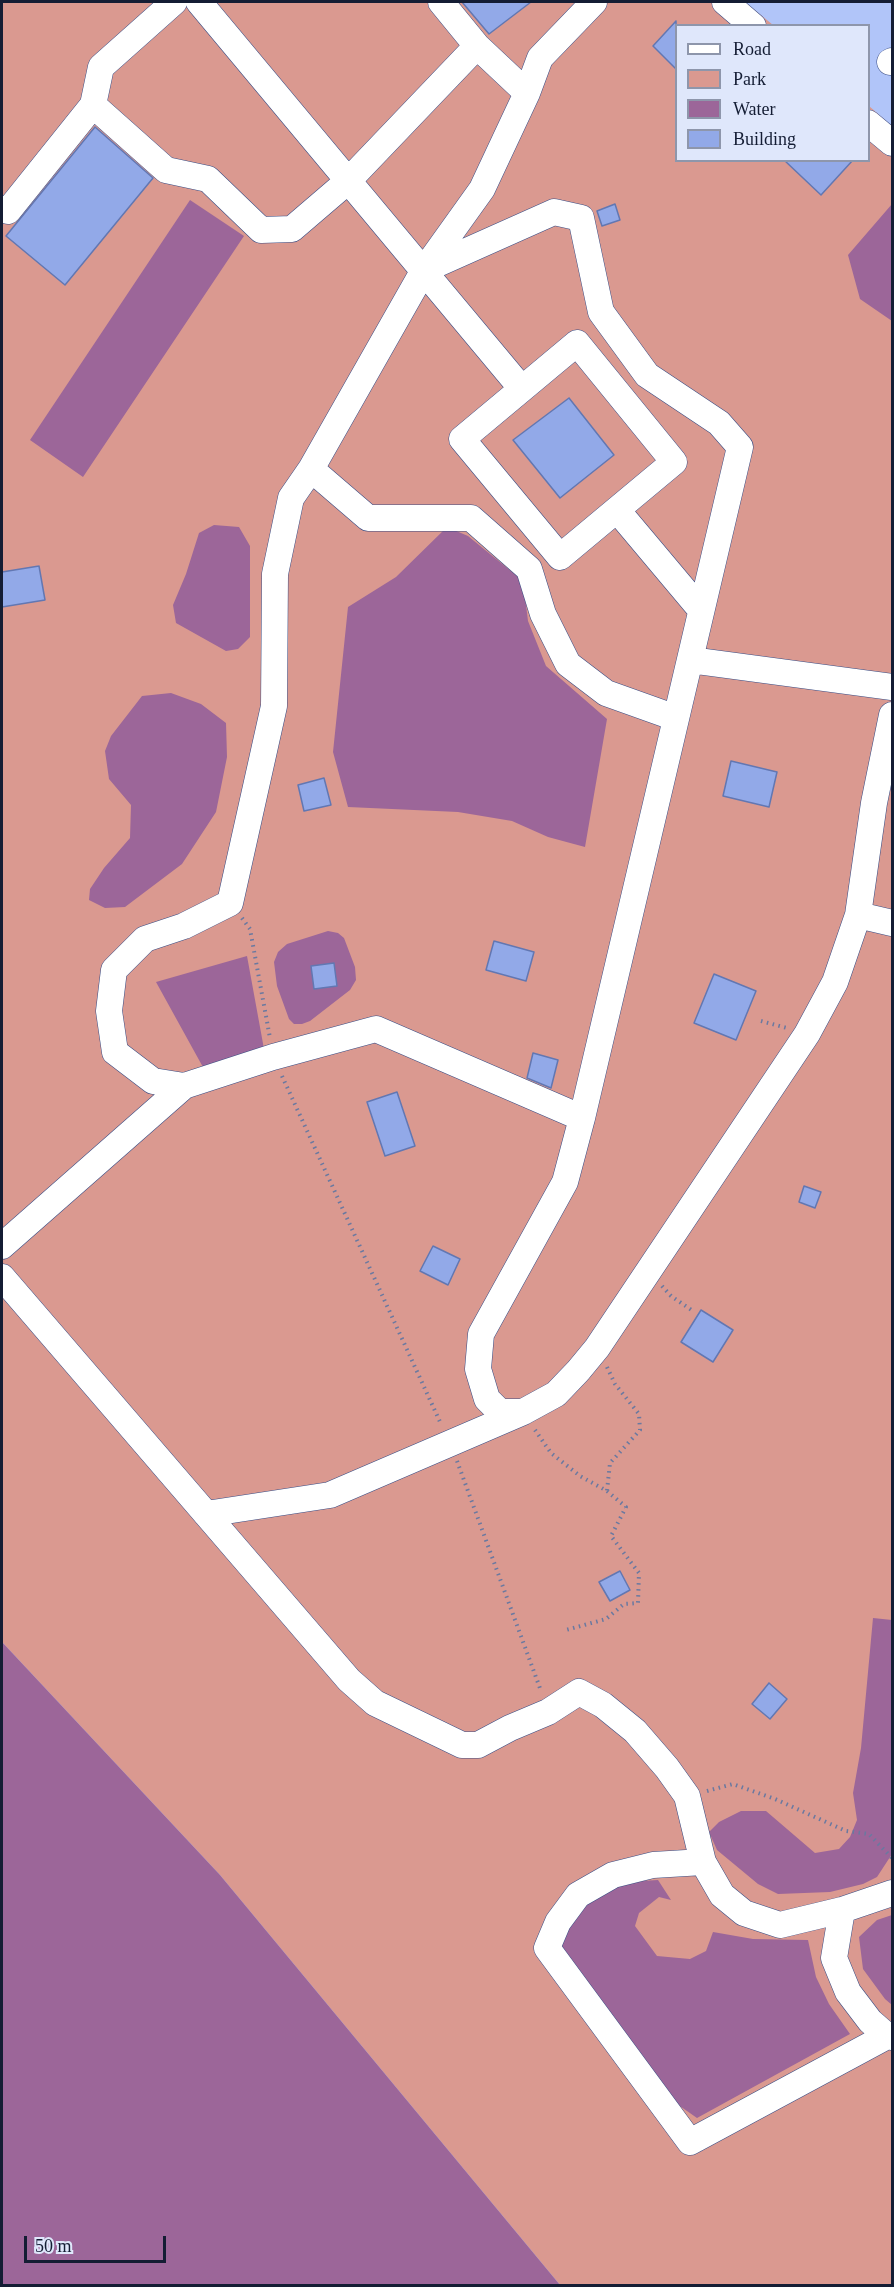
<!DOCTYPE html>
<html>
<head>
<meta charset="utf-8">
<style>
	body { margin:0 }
	#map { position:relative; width:894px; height:2287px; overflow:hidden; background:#b1c5f9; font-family:"Times New Roman",serif }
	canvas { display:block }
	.frame { position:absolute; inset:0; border:3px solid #141d34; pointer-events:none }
	.legend { position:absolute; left:675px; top:24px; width:195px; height:138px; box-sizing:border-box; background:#dfe7fb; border:2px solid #8e96ab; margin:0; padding:8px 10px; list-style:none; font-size:18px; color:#141d34 }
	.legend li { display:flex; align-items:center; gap:12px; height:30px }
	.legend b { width:30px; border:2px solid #8e96ab }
	.scale { position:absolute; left:24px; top:2236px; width:142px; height:27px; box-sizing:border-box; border:3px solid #141d34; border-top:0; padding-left:8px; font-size:18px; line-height:21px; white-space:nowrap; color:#141d34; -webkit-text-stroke:4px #dfe7fb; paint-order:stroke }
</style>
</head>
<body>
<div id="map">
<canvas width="894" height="2287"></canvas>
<div class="frame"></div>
<ul class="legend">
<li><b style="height:8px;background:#fff"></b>Road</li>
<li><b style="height:16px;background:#da9990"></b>Park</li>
<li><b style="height:16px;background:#9c6699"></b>Water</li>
<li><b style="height:16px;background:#92a9e8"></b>Building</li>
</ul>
<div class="scale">50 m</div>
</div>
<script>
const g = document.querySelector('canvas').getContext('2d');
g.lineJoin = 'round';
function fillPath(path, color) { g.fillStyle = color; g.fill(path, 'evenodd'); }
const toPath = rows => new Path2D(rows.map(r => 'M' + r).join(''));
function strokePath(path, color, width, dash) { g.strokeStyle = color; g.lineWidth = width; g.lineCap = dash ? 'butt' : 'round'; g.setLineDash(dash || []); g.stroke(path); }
fillPath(toPath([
	[2,2,745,2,773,25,676,26,676,160,868,160,869,106,892,126,892,2285,560,2285,220,1875,2,1642]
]), '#da9990');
fillPath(toPath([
	[190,200,244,236,83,477,30,440],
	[892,204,892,321,860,299,848,255],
	[214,525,239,527,250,546,250,637,238,649,226,651,176,623,173,605,186,574,199,533],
	[447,527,468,536,523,581,528,621,546,666,607,719,585,847,548,837,512,821,458,812,348,807,333,752,348,607,396,577],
	[171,693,201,704,226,723,227,757,216,812,182,864,125,907,105,908,89,900,90,889,104,868,130,838,131,805,109,779,105,751,111,736,142,696],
	[328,931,338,933,344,938,355,967,356,980,350,990,310,1021,302,1024,294,1024,289,1019,277,986,274,962,278,952,287,944],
	[247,956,264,1049,204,1069,156,982],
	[873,1618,892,1620,892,1854,877,1877,863,1884,830,1892,778,1894,758,1884,717,1850,709,1832,719,1822,741,1811,766,1811,815,1853,839,1849,850,1837,857,1820,853,1793,861,1748],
	[2,1642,220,1875,560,2285,2,2285],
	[658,1880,671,1900,659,1897,639,1913,635,1926,657,1956,690,1959,706,1951,713,1932,753,1939,808,1940,816,1977,829,2004,850,2034,697,2118,677,2104,557,1948,563,1930,584,1904,625,1882],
	[892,1915,892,2005,885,1999,863,1969,859,1937,877,1920]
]), '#9c6699');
const building = toPath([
	[462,2,531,2,489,34,462,2],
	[676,21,676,69,653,46,676,21],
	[95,127,153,178,65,285,6,236,95,127],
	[784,160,853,160,821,195,784,160],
	[615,204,620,220,602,226,597,211,615,204],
	[569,398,614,455,560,498,513,440,569,398],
	[39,566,45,600,2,607,2,572,39,566],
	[731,761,777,772,769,807,723,796,731,761],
	[324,778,331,805,304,811,298,785,324,778],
	[494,941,534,952,526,981,486,970,494,941],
	[334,963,337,986,314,989,311,966,334,963],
	[714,974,756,991,736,1040,694,1023,714,974],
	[533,1053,558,1060,551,1088,527,1078,533,1053],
	[397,1092,415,1146,385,1156,367,1102,397,1092],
	[804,1186,821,1192,815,1208,799,1202,804,1186],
	[433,1246,460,1259,448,1285,420,1271,433,1246],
	[701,1310,733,1330,713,1362,681,1342,701,1310],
	[620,1571,630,1590,610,1601,599,1582,620,1571],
	[769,1683,787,1699,770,1719,752,1704,769,1683]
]);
fillPath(building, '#92a9e8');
strokePath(building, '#6277b2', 1.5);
const minor = toPath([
	[174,2,101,67,93,105,166,170,208,179,261,230,292,229,348,181,477,46,441,2],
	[199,2,522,389],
	[725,2,753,26],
	[477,46,527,93],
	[890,62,892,61],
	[868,123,892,143],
	[2,209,8,211,93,105],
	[424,270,554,212,581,218,601,312,647,375,719,423,740,447,582,1118,565,1182,481,1334,478,1369,487,1399,500,1412,523,1412,556,1394,578,1371,597,1348,807,1034,835,982,858,915,874,803,892,715],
	[577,343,674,462,560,557,462,439,577,343],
	[311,469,368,518,471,518,529,569,543,614,568,664,606,693,676,718],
	[617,510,701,610],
	[690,660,892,687],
	[858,915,892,923],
	[582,1118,376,1029,273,1057,184,1086,153,1081,115,1052,109,1011,114,970,145,939,184,926,230,903,274,706,275,574,291,498,311,469,424,270,482,189,527,93,540,58,594,2],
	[2,1246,184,1086],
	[2,1277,349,1680,375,1703,462,1745,478,1745,510,1728,548,1712,579,1692,603,1705,635,1731,667,1768,687,1796,703,1862,722,1895,744,1913,780,1925,842,1910,892,1893],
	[206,1514,330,1495,523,1412],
	[703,1862,653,1865,613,1875,578,1895,558,1922,547,1948,690,2142,887,2036,892,2037],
	[842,1910,834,1958,848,1992,870,2021,887,2036]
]);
strokePath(minor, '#3a4d84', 27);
strokePath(toPath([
	[242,918,250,929,270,1038],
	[761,1021,787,1028],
	[282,1076,441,1424],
	[662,1286,671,1296,693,1311],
	[607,1367,615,1384,639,1414,640,1430,610,1463,607,1491],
	[535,1430,551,1453,580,1476,607,1491,626,1507,611,1536,639,1573,638,1603,624,1604,606,1619,566,1630],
	[457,1461,541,1691],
	[707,1791,733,1784,775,1799,846,1831,869,1834,892,1858]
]), '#6a79a0', 4, [1.5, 4.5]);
strokePath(minor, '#fff', 26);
</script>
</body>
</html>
